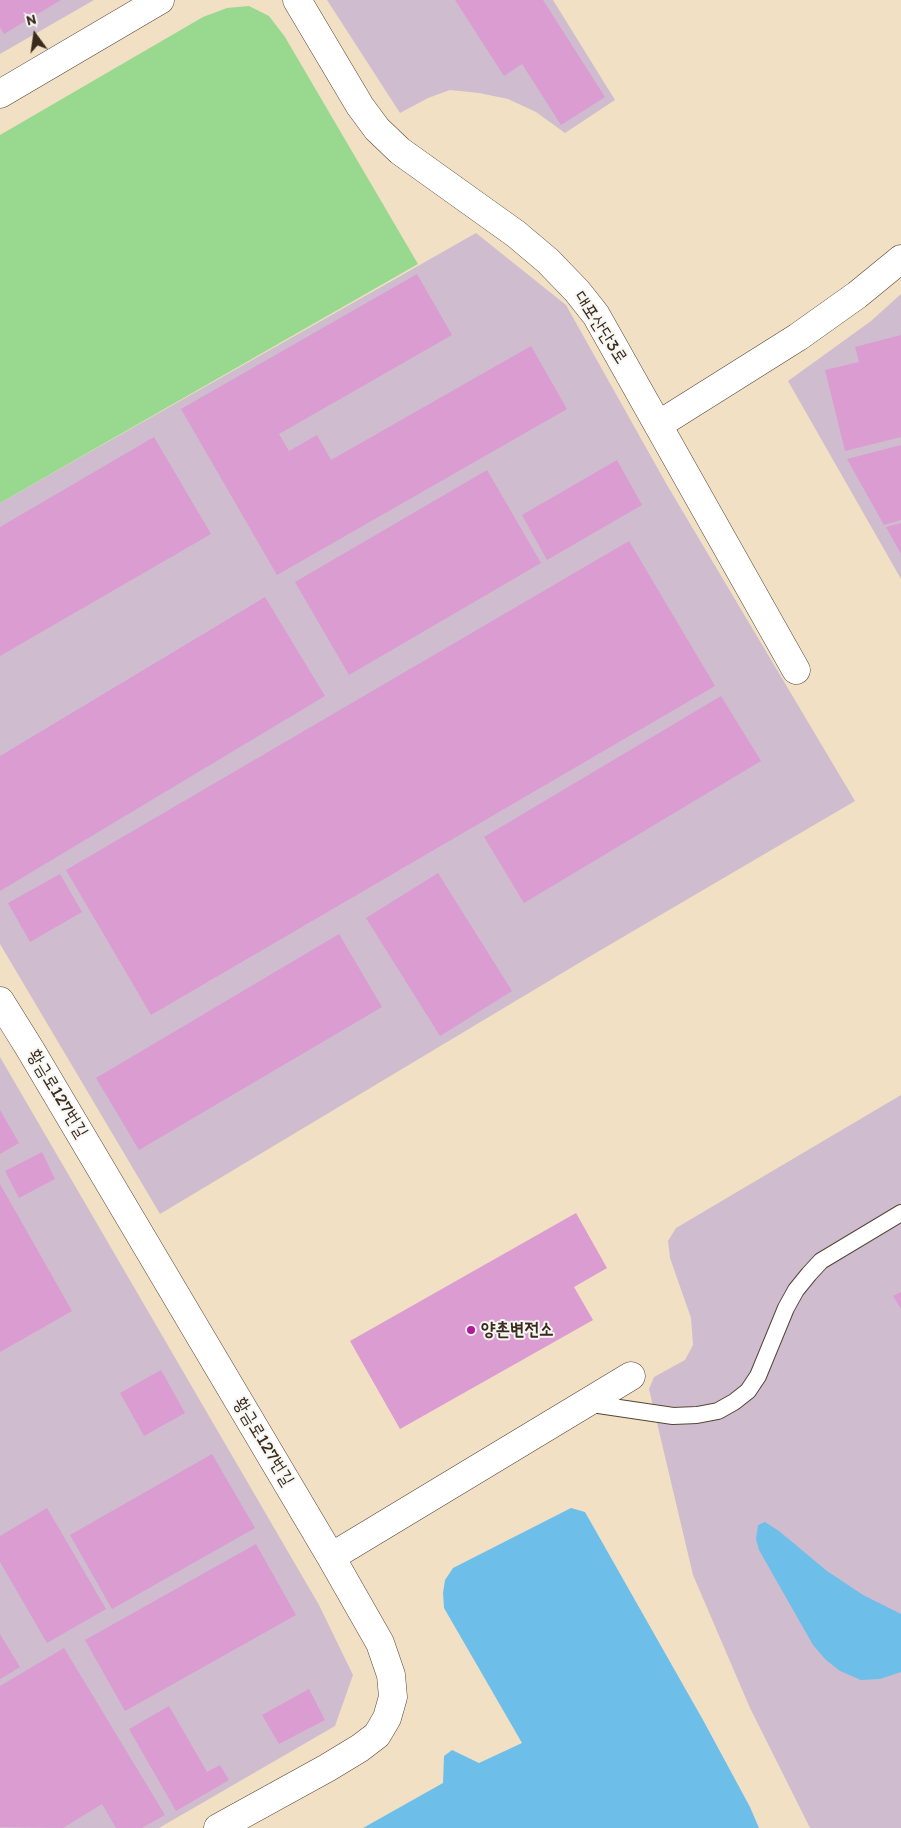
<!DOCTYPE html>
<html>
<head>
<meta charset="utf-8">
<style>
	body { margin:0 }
	#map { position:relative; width:901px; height:1828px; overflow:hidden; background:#f1e0c4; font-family:Itim,sans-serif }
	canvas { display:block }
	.north { position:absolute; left:10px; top:10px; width:50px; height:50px; -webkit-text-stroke:4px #f6f6f2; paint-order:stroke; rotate:346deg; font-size:14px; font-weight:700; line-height:20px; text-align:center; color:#3b2a1e }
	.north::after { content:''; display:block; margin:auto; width:18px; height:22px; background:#3b2a1e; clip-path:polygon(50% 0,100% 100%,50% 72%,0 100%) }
</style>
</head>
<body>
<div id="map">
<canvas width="901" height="1828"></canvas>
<div class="north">N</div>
</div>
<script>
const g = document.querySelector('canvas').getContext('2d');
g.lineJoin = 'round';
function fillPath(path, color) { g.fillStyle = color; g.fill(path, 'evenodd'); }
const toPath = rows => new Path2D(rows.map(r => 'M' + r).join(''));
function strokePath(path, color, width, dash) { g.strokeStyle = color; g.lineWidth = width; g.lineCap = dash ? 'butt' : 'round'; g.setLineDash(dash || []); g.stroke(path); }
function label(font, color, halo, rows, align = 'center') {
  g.font = font + ' Itim,"Poor Story",sans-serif'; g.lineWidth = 4; g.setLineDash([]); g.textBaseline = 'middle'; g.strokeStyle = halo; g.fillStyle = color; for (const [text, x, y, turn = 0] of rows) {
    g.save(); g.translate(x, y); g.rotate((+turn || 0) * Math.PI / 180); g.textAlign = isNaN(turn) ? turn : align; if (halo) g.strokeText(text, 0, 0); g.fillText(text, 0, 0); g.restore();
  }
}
fillPath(toPath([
	[0,0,94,0,0,54],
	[327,0,553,0,615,100,565,133,536,112,508,99,479,93,450,90,428,98,400,113],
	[476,233,566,305,667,485,855,801,594,954,160,1214,0,944,0,503],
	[901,294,901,579,788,381,871,321],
	[0,1057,319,1605,353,1675,335,1726,159,1828,0,1828],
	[901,1095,901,1828,810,1828,750,1708,693,1575,649,1389,654,1377,685,1360,693,1345,691,1318,670,1258,668,1241,676,1228]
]), '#cfbdcf');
fillPath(toPath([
	[249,6,269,16,285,37,418,264,0,503,0,135,203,17,227,8]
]), '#98d98f');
fillPath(toPath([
	[571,1508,585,1512,703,1720,750,1807,759,1828,363,1828,443,1783,444,1756,452,1750,479,1763,522,1743,444,1608,443,1593,445,1580,453,1568],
	[765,1522,779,1531,827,1571,863,1595,901,1614,901,1672,880,1679,861,1680,840,1671,826,1660,813,1645,759,1550,756,1539,758,1525]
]), '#6dbfe9');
fillPath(toPath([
	[0,0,61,0,4,34,0,27],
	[455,0,543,0,605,97,561,125,522,64,504,76],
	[417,274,452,335,279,434,289,451,317,435,331,460,531,346,567,409,277,575,181,409],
	[901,335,901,437,845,451,825,370,859,362,855,347],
	[154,437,211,534,0,656,0,527],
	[901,445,901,520,884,525,847,459],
	[617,460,642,505,547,560,522,515],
	[487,470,541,563,349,675,295,582],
	[901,523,901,554,886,527],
	[629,541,715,686,151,1015,66,870],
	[265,597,325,696,0,891,0,756],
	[721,696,761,761,524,903,484,837],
	[438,873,512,991,440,1036,366,918],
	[60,874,82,912,30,942,8,903],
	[339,934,382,1007,139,1150,96,1078],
	[0,1110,19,1143,0,1154],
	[42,1152,55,1179,19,1198,5,1171],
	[0,1184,72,1311,0,1352],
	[576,1213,607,1268,574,1287,593,1320,400,1429,350,1341],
	[901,1292,901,1309,893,1296],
	[161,1370,185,1413,144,1436,120,1393],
	[212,1454,255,1528,112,1609,70,1535],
	[47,1508,106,1609,47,1643,0,1562,0,1536],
	[256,1544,296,1615,125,1711,85,1640],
	[0,1634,20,1667,0,1679],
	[64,1648,165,1815,142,1828,116,1828,102,1804,63,1828,0,1827,0,1686],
	[309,1689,325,1720,279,1744,262,1715],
	[169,1706,207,1772,220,1765,229,1780,176,1811,129,1729]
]), '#da9cd1');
const service = toPath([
	[585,1403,673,1416,697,1415,718,1411,734,1402,748,1391,758,1376,786,1308,796,1290,809,1274,821,1261,901,1213]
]);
const minor = toPath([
	[297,0,360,106,377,129,400,151,516,234,548,261,577,291,596,315,796,670],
	[658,425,798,337,857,295,901,259],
	[0,1001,30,1049,331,1557,380,1643,391,1675,393,1697,387,1718,377,1735,360,1748,327,1768,218,1828],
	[331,1557,631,1376]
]);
const tertiary = toPath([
	[0,94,160,0]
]);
strokePath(service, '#564537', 18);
strokePath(minor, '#564537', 29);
strokePath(tertiary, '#564537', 29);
strokePath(service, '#fff', 16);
strokePath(minor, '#fff', 28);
strokePath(tertiary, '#fff', 28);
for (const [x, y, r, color] of [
	[471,1330,5,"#b5179e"]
]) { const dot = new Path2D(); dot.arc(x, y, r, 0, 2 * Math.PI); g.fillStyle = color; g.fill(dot); strokePath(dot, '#f6f6f2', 2); }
label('18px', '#3b2a1e', '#f6f6f2', [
	["대포산단3로",600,328,57],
	["황금로127번길",57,1094,59],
	["황금로127번길",263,1442,59]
]);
label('bold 18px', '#3b2a1e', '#f6f6f2', [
	["양촌변전소",481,1330]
], 'left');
</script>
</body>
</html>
